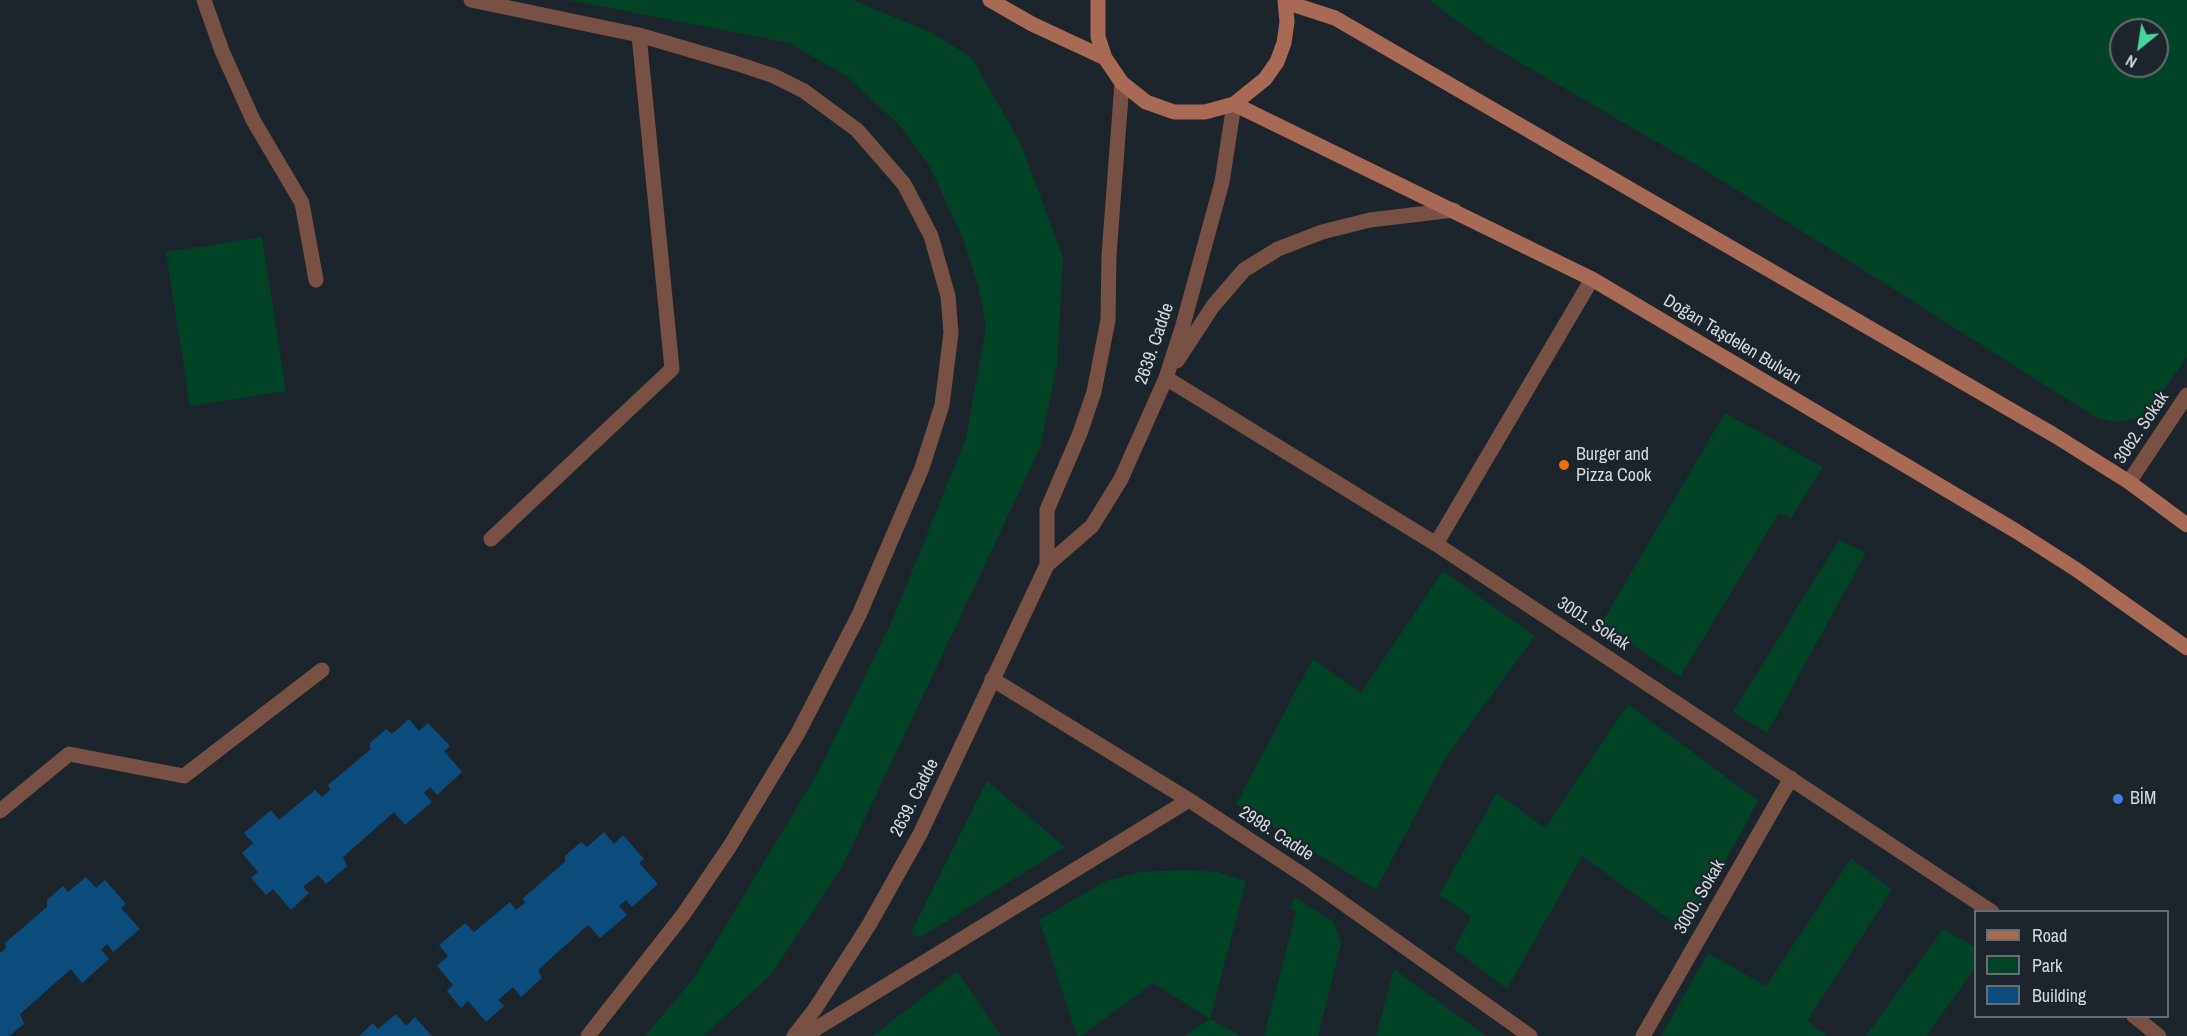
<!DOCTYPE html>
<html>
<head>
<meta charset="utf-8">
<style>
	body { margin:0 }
	#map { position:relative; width:2187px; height:1036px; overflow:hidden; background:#1d252c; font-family:"Archivo Narrow",sans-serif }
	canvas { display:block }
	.legend { position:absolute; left:1974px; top:910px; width:195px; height:108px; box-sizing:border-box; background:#1d252c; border:2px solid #666d72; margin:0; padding:8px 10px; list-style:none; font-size:18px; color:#d3d8dc }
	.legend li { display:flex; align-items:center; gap:12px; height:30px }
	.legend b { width:30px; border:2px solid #666d72 }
	.north { position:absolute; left:2109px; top:18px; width:60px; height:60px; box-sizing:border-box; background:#1d252c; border:2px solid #666d72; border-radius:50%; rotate:210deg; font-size:16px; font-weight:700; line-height:24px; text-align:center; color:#d3d8dc }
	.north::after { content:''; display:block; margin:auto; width:21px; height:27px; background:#48d49d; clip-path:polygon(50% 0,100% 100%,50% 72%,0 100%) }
</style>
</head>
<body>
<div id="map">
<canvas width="2187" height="1036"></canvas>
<ul class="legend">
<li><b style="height:8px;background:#a86a55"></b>Road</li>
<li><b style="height:16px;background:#004326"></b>Park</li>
<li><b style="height:16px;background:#0c4c7d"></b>Building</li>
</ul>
<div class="north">N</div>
</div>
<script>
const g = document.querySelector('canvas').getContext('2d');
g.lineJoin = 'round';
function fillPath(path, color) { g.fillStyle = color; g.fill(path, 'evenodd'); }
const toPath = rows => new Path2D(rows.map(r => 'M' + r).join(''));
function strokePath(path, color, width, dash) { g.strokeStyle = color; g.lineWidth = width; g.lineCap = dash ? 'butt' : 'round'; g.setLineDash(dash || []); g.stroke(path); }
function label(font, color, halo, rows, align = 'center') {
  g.font = font + ' "Archivo Narrow",sans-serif'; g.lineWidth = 4.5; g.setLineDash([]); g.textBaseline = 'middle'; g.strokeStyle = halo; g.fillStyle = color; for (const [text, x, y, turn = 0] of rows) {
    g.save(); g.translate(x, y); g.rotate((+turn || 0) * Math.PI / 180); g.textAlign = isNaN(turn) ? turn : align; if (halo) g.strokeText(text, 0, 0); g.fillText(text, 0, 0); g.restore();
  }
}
fillPath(toPath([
	[569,0,853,0,934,34,972,58,1021,144,1063,258,1057,366,1040,448,842,867,771,975,703,1036,645,1036,694,978,817,774,892,621,966,438,986,326,978,286,963,238,929,165,900,126,848,77,789,43],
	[1429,0,2187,0,2187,357,2156,401,2136,419,2114,422,2097,418,1710,173,1492,46],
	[2121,30,2157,30,2157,66,2121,66],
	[262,237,286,391,190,406,166,252],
	[1725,413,1823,467,1791,518,1779,513,1680,677,1601,624],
	[1839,540,1866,553,1767,733,1733,712],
	[1443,571,1535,636,1446,757,1376,890,1236,804,1313,659,1361,693],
	[1628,704,1758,801,1687,932,1582,856,1507,989,1454,949,1471,916,1439,895,1497,793,1545,828],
	[987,781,1065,847,923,936,914,936,911,932,914,927],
	[1851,858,1892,890,1807,1021,1827,1036,1661,1036,1708,953,1766,986],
	[1185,870,1218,872,1246,881,1210,1019,1241,1036,1184,1036,1210,1019,1153,983,1081,1036,1077,1036,1039,920,1106,881,1140,872],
	[1294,897,1334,922,1341,944,1318,1036,1264,1036,1296,912,1290,908],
	[1943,929,1975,947,1975,968,1926,1036,1866,1036],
	[1394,969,1486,1036,1376,1036],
	[957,971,1001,1036,873,1036,874,1035]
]), '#004326');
fillPath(toPath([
	[409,719,419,731,428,723,450,746,444,751,462,772,437,795,430,787,424,793,432,802,405,825,394,812,343,857,347,866,326,884,318,875,303,887,309,893,291,910,273,889,266,895,251,878,258,872,242,853,253,843,244,833,271,810,279,820,315,790,322,797,330,790,328,785,370,750,370,743,386,729,392,734],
	[604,832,614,844,623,835,644,859,639,863,658,884,632,907,626,900,619,906,627,915,600,938,588,925,538,970,542,978,521,997,513,987,498,1000,504,1006,486,1022,468,1001,461,1008,447,991,453,985,437,966,448,956,439,945,465,923,474,932,510,902,516,910,525,903,523,898,565,862,565,856,581,842,587,847],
	[86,877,96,888,105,880,126,904,121,908,140,929,113,952,107,944,101,950,109,959,82,983,71,969,20,1014,24,1024,9,1036,0,1036,0,953,6,948,5,943,47,907,47,900,63,886,68,892],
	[396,1014,406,1026,415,1017,432,1036,359,1036,373,1023,378,1029]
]), '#0c4c7d');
strokePath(toPath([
	[204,0,222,51,253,120,302,203,316,280]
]), '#785144', 15);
strokePath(toPath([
	[471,0,639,35,735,63,774,76,804,91,857,130,904,184,931,236,948,296,951,333,942,405,922,468,859,615,798,733,730,846,683,915,588,1036],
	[1166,378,1436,544,1992,912],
	[2129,482,2187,395],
	[491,539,672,369,639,35],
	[1436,544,1592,279],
	[992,679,1189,800,1306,877,1530,1036],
	[0,811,69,754,184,776,322,670],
	[2134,1016,2159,1036],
	[804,1036,1189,800],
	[1643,1036,1791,778]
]), '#785144', 15);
strokePath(toPath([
	[1177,361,1213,306,1244,270,1278,249,1322,232,1370,220,1454,210],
	[1047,565,1047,510,1080,433,1094,392,1108,320,1109,255,1122,83],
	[794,1036,815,1009,869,925,920,834,1047,565,1092,526,1121,479,1166,378,1183,325,1222,182,1234,104]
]), '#785144', 15);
strokePath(toPath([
	[990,0,1032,24,1105,58],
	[1098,0,1098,37,1105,58,1122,83,1146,102,1174,112,1205,112,1234,104,1265,79,1277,62,1284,43,1287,22,1285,0],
	[1286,2,1335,18,2054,435,2129,482,2187,525],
	[1234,104,1592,279,2016,531,2077,570,2187,648]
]), '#a86a55', 15);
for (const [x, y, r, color] of [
	[1564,465,6,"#e8710a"],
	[2118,799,6,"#3f7fe0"]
]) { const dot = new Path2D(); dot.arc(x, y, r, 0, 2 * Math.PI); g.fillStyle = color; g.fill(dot); strokePath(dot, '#1d252c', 2); }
label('18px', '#d3d8dc', '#1d252c', [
	["Doğan Taşdelen Bulvarı",1732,340,31],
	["2639. Cadde",1155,344,-71],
	["3062. Sokak",2142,428,-56],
	["3001. Sokak",1593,624,33],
	["2639. Cadde",915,798,-63],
	["2998. Cadde",1276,834,33],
	["3000. Sokak",1700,897,-60]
]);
label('18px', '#d3d8dc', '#1d252c', [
	["Burger and",1576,455],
	["Pizza Cook",1576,476],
	["BİM",2130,799]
], 'left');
</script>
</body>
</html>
